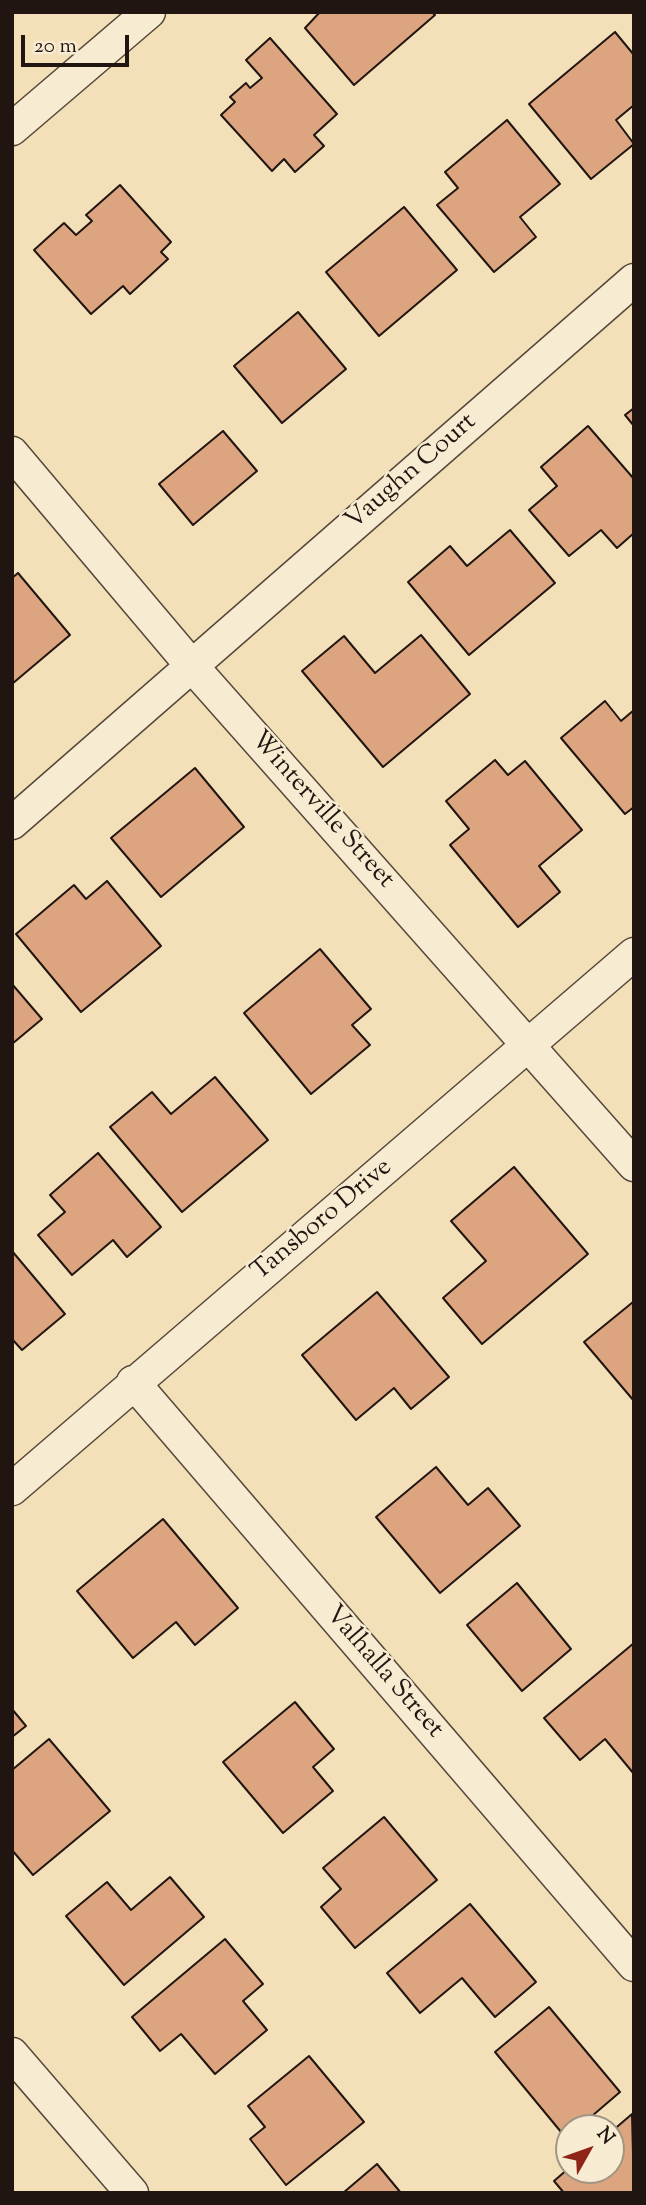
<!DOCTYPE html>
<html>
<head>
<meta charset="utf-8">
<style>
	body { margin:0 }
	#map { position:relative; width:646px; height:2205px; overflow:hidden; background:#f3e0b8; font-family:"Sorts Mill Goudy",serif }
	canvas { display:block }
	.frame { position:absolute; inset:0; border:14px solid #201510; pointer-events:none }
	.north { position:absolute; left:555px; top:2114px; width:70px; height:70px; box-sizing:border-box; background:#f7ebd1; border:2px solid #a19584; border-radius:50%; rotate:50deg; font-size:19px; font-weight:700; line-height:28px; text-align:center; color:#201510 }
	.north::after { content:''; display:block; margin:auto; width:24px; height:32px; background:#8f2418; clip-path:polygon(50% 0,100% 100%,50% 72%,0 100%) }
	.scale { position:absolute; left:21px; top:35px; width:108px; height:32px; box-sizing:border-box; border:4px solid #201510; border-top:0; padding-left:9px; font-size:21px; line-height:24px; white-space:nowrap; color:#201510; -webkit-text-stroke:5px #f7ebd1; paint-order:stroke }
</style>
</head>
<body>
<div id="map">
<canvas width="646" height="2205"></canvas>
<div class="frame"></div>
<div class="north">N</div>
<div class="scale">20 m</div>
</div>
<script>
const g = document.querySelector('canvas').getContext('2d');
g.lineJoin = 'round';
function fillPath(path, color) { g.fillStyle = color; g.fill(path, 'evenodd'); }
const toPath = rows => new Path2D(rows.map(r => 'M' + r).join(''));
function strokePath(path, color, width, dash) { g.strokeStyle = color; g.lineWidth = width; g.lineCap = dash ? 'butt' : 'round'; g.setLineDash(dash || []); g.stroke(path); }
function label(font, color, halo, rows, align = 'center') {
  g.font = font + ' "Sorts Mill Goudy",serif'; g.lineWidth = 5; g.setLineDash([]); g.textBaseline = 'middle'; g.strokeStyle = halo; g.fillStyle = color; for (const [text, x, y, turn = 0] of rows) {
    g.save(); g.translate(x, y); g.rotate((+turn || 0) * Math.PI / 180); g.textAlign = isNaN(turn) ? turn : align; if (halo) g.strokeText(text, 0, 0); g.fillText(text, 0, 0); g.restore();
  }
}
const building = toPath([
	[320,12,432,12,435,15,354,85,305,28,320,12],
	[615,32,634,55,634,105,616,120,634,144,591,179,529,104,615,32],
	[270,38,337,114,314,135,324,146,295,172,284,159,272,171,221,115,235,102,230,97,246,83,250,88,262,78,246,60,270,38],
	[507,120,560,184,520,217,536,237,494,272,437,205,458,188,445,172,507,120],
	[120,185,171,242,161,252,168,259,130,294,123,286,91,314,34,250,64,223,76,235,92,221,86,215,120,185],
	[404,207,457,270,379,336,326,272,404,207],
	[298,312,346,369,282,423,234,366,298,312],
	[634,408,634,426,625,415,634,408],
	[588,426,634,479,634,533,617,548,601,530,569,556,529,510,557,486,541,467,588,426],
	[223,431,257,471,193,525,159,484,223,431],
	[510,530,555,583,469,655,408,582,450,546,467,566,510,530],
	[18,573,70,635,12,684,12,578,18,573],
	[421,635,470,694,383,767,302,671,344,636,375,673,421,635],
	[605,701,621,721,634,710,634,807,625,814,561,738,605,701],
	[495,760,508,775,525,761,582,830,539,866,560,892,518,927,450,845,469,829,446,801,495,760],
	[195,768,244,827,161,897,111,838,195,768],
	[107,881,161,946,81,1012,16,934,74,885,86,899,107,881],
	[320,949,371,1009,352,1025,370,1045,311,1094,244,1013,320,949],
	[12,984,42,1019,12,1044,12,984],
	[215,1077,268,1140,182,1212,110,1127,152,1092,171,1114,215,1077],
	[98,1153,161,1227,127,1257,113,1240,72,1275,38,1235,65,1212,50,1195,98,1153],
	[514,1167,588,1254,482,1344,443,1298,486,1261,451,1221,514,1167],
	[12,1251,65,1314,22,1350,12,1339,12,1251],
	[377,1292,449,1377,411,1409,394,1388,356,1420,302,1355,377,1292],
	[633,1302,634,1303,634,1401,584,1342,633,1302],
	[436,1467,468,1505,488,1488,520,1526,440,1593,376,1517,436,1467],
	[163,1519,238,1608,195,1645,176,1622,133,1658,77,1591,163,1519],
	[517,1583,571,1649,522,1691,467,1625,517,1583],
	[634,1643,634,1774,605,1739,580,1760,544,1718,634,1643],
	[295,1702,334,1749,313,1767,333,1791,283,1833,223,1762,295,1702],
	[12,1709,26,1726,12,1737,12,1709],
	[49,1739,110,1811,33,1875,12,1850,12,1770,49,1739],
	[384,1817,437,1880,355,1948,321,1907,341,1889,323,1868,384,1817],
	[170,1877,204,1917,124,1985,66,1916,107,1882,131,1910,170,1877],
	[470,1904,536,1982,495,2017,462,1978,420,2013,387,1973,470,1904],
	[225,1939,263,1984,243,2001,267,2030,215,2074,181,2034,160,2051,132,2017,225,1939],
	[549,2007,620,2092,578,2128,569,2128,566,2138,495,2052,549,2007],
	[309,2056,364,2122,286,2185,250,2139,265,2127,248,2106,309,2056],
	[632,2114,634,2193,564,2193,554,2181,569,2168,611,2170,611,2132,632,2114],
	[377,2164,401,2193,343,2193,377,2164]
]);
fillPath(building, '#dca47f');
strokePath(building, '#201510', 2);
const minor = toPath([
	[12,129,149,12],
	[12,453,191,665,634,1165],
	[12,823,634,280],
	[133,1382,634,1965],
	[12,1489,634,954],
	[12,2054,132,2193]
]);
strokePath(minor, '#55483a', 35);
strokePath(minor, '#f7ebd1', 32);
label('26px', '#201510', '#f7ebd1', [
	["Vaughn Court",412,473,-41],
	["Winterville Street",321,811,48],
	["Tansboro Drive",323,1221,-40],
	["Valhalla Street",383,1673,49]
]);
</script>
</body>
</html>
